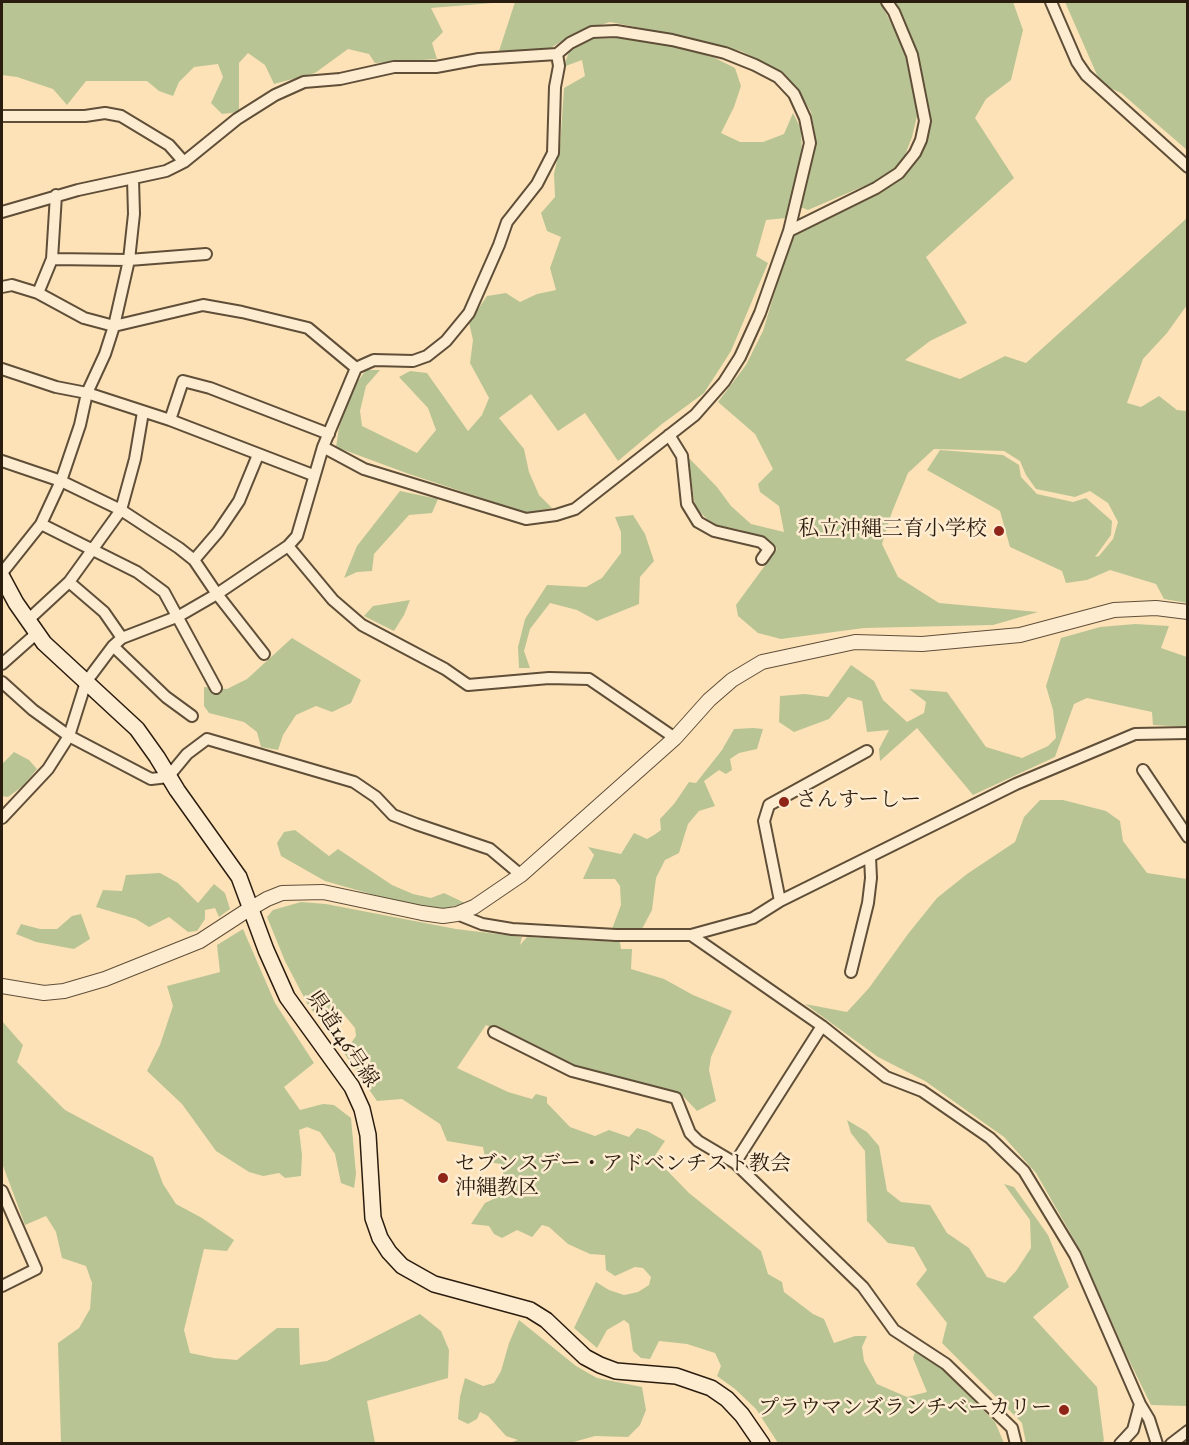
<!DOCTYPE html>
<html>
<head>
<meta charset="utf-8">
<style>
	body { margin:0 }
	#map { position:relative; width:1189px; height:1445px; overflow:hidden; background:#fde2b8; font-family:"IM FELL English",serif }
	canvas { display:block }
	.frame { position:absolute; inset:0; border:3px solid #2a1c0e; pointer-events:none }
</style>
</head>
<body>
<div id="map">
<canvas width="1189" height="1445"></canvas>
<div class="frame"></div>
</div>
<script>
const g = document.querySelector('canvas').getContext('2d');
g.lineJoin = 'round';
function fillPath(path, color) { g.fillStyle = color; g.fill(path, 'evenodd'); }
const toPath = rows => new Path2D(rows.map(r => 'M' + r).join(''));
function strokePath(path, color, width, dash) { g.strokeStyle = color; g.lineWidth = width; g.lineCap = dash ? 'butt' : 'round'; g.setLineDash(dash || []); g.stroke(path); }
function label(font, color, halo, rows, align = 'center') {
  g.font = font + ' "IM FELL English","Noto Serif JP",serif'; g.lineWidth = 5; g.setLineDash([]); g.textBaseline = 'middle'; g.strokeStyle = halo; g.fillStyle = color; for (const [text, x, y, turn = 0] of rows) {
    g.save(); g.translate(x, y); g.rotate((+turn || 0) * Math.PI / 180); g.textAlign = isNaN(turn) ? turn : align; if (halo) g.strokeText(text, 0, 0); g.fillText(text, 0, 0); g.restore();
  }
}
fillPath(toPath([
	[2,2,505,2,431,8,443,32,432,43,437,59,375,63,369,54,348,49,315,73,274,84,265,65,248,53,239,63,239,112,222,114,211,103,223,77,218,64,194,67,179,82,173,96,159,91,147,81,86,81,67,105,53,89,17,77,2,75],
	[515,2,880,2,897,34,910,68,918,112,912,137,902,163,876,181,808,210,800,207,816,140,811,112,797,88,776,69,741,51,661,32,610,22,575,33,549,49,499,51],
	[896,2,1013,2,1023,30,1011,80,986,99,975,118,1014,178,926,257,967,323,930,341,905,360,960,379,1005,356,1026,363,1187,218,1187,305,1167,333,1143,359,1127,403,1141,407,1159,396,1177,410,1187,411,1187,603,1164,599,1156,584,1110,570,1087,580,1066,583,1062,571,1010,547,1000,511,927,470,940,450,1003,455,1019,465,1021,477,1037,494,1073,502,1086,498,1112,521,1111,535,1095,557,1099,556,1113,539,1118,522,1108,503,1090,491,1075,497,1036,489,1026,475,1020,461,1004,451,934,449,908,473,892,512,882,544,898,577,939,603,1038,612,993,625,864,628,781,639,758,633,738,616,736,605,777,549,766,540,741,530,712,524,695,507,688,457,717,487,731,506,751,524,784,532,779,506,760,492,758,484,773,469,755,434,718,402,746,365,763,331,792,235,902,179,920,154,931,125,925,85,909,34],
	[1065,2,1187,2,1187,150,1121,93,1101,84],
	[621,38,671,46,713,57,735,68,741,86,734,107,721,133,740,142,763,142,784,134,793,113,801,129,802,159,786,218,766,220,756,256,768,263,731,351,704,393,662,424,618,461,585,413,558,431,531,394,499,418,524,449,529,472,539,495,552,508,527,513,409,474,336,447,339,428,353,388,366,370,380,370,366,386,360,411,362,426,417,453,436,430,428,408,399,377,410,371,427,373,468,431,482,415,489,398,470,363,473,340,469,323,487,296,506,293,520,302,537,294,556,290,550,268,561,237,547,231,541,213,555,197,554,174,560,147,564,88,585,76,582,60,563,67,570,50,590,39],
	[400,491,438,499,432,513,409,515,374,554,372,571,357,572,344,578,357,546],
	[633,515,645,534,654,561,640,577,639,604,597,621,577,610,550,603,530,629,524,651,530,668,519,668,518,647,525,619,547,585,586,587,602,578,621,553,621,532,615,517],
	[410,600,404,615,394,631,364,616,373,606],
	[1135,624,1169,626,1161,648,1187,657,1187,727,1153,725,1152,712,1087,698,1074,704,1055,757,973,795,917,728,880,761,879,749,889,730,867,732,862,701,848,697,829,719,794,732,779,722,780,696,805,694,828,697,851,665,874,681,883,700,907,722,924,713,926,702,909,689,947,692,986,747,1022,758,1048,746,1056,738,1053,710,1046,686,1061,638,1100,627],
	[292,638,361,680,351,703,332,712,316,706,296,715,283,735,278,750,261,747,257,732,244,722,209,713,204,706,204,687,227,689,247,679],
	[753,728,763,729,757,749,739,753,730,759,732,770,726,774,719,770,704,781,715,806,699,811,688,824,679,853,665,860,656,878,652,910,642,929,612,929,621,905,620,886,615,879,583,879,594,855,588,847,621,854,634,833,647,839,654,835,661,830,660,819,674,804,689,782,696,783,722,750,734,729],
	[14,752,29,760,37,769,23,786,8,797,2,796,2,764],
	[1040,800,1063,800,1106,811,1120,821,1123,841,1147,873,1187,879,1187,1406,1151,1405,1125,1352,1080,1250,1036,1173,1004,1137,925,1081,878,1057,805,1004,847,1012,869,988,908,934,937,898,967,874,1015,842,1024,817],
	[295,830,329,856,338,849,392,885,413,894,431,898,444,893,465,903,443,909,420,908,325,881,281,856,277,843,284,832],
	[160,873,178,883,198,903,214,884,225,893,230,909,219,917,215,908,205,910,205,919,197,931,188,932,169,917,149,927,136,919,96,907,103,890,122,891,126,875],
	[301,902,326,904,456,929,522,937,520,945,527,937,620,942,621,949,632,949,631,969,664,979,693,995,732,1011,711,1057,709,1070,716,1101,697,1111,681,1094,567,1063,486,1025,457,1068,508,1092,532,1099,536,1094,547,1097,547,1103,570,1127,595,1136,609,1130,629,1137,637,1128,647,1131,665,1141,654,1157,689,1193,761,1251,768,1274,782,1282,784,1292,813,1314,824,1319,834,1343,855,1336,867,1336,862,1347,864,1361,877,1384,907,1397,927,1392,913,1358,915,1352,942,1368,963,1390,995,1422,1004,1443,778,1443,756,1409,735,1389,717,1376,721,1366,715,1353,687,1344,659,1341,650,1359,641,1358,633,1351,629,1324,624,1320,607,1330,597,1348,574,1328,596,1282,609,1290,624,1295,638,1292,649,1285,651,1277,643,1268,635,1267,615,1276,606,1270,605,1255,590,1254,568,1244,549,1227,542,1225,532,1237,517,1230,502,1238,494,1234,489,1226,471,1224,485,1203,506,1193,502,1164,486,1162,483,1147,447,1141,440,1124,402,1099,377,1101,344,1053,356,1036,355,1028,341,1011,319,1019,308,1005,285,961,267,917,273,910],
	[81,914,90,939,74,949,36,942,16,934,21,924,40,929,57,929,72,916],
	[243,929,275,1003,314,1063,284,1087,300,1110,323,1104,334,1105,351,1118,356,1174,354,1188,341,1183,335,1154,320,1132,307,1127,299,1130,302,1155,301,1176,285,1178,279,1173,263,1176,249,1172,216,1151,182,1104,147,1071,160,1045,173,1006,167,986,220,972,217,945],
	[2,1021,23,1045,17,1062,65,1110,153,1157,163,1184,176,1204,202,1218,234,1240,227,1251,204,1249,184,1330,190,1353,214,1358,237,1360,277,1328,299,1328,300,1365,327,1361,420,1314,441,1331,449,1350,448,1378,367,1401,375,1443,61,1443,58,1343,79,1328,90,1309,92,1283,86,1266,62,1258,56,1232,46,1216,25,1225,2,1163],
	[847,1120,867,1132,879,1146,887,1191,901,1202,930,1205,947,1233,969,1248,987,1277,1005,1283,1016,1271,1031,1248,1030,1220,1004,1184,1014,1187,1048,1235,1069,1287,1033,1317,1097,1387,1104,1441,1100,1443,1026,1443,1022,1423,942,1343,947,1323,916,1284,927,1270,914,1247,888,1243,867,1221,865,1151,851,1133],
	[519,1320,576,1366,597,1378,642,1387,646,1410,640,1425,628,1437,595,1436,570,1443,509,1443,518,1440,506,1436,488,1416,480,1412,477,1419,468,1424,458,1419,460,1397,465,1378,483,1386,494,1383,501,1371,509,1343]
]), '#b9c494');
const minor = toPath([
	[1051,2,1077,62,1086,75,1188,167],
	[2,116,85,116,105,113,121,116,169,145,184,162],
	[2,212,78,190,166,171,184,162,237,119,275,95,304,82,340,79,394,67,436,67,479,59,557,54,570,43,592,32,616,31,672,40,725,53,755,65,778,77,794,94,805,118,810,143,789,231,760,313,740,357,724,382,695,415,575,509,556,515,526,519,364,469,323,447],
	[789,231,876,188,899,173,915,153,921,140,925,121,912,55,894,12,887,2],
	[52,259,129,260,206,254],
	[2,287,12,285,38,293,84,318,114,326,203,305,242,312,308,328,356,368],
	[38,293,52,259,56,195],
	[2,369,56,387,87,393,170,420,313,475],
	[170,420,183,381,210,388,329,434],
	[669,435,682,456,687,504,698,522,714,531,761,542,769,549,762,559],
	[2,461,61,481,121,510,179,548,194,560,217,594,264,654],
	[41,524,137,572,164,592,216,688],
	[288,546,333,600,362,625,445,669,468,685,549,678,589,679,675,738],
	[194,560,218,532,239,501,258,455],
	[2,573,41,524,61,481,80,425,87,393,105,354,114,326,129,260,134,214,133,179],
	[69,582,104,612,122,638],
	[28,620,69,582,121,510,135,459,143,412],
	[113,646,166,697,192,716],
	[2,664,37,633],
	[2,682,33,710,69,736,151,779,168,777,187,754,207,739,354,782,376,797,393,815,416,824,490,849,521,875],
	[1143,770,1188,837],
	[2,818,48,769,69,736,86,682,113,646,122,638,179,616,217,594,288,546,297,536,323,447,356,368,374,360,413,361,427,356,446,341,469,313,499,245,507,222,537,184,553,153,555,87,559,66,557,54],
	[780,901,764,821,769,805,867,751],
	[457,914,482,924,512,929,616,935,691,935,753,918,780,901,1016,784,1135,734,1188,733],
	[691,935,822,1026,886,1077,922,1091,990,1138,1024,1171,1075,1255,1140,1404,1149,1419,1157,1444],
	[851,972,868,903,871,878,870,857],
	[494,1032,572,1071,676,1098,690,1133,698,1141,735,1163,863,1287,894,1330,946,1364,1012,1428,1016,1444],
	[735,1163,822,1026],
	[2,1191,36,1269,2,1286],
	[1120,1444,1133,1430,1140,1404],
	[1171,1444,1188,1431]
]);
const tertiary = toPath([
	[2,986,44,993,64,991,105,979,200,941,243,913,267,899,282,893,323,892,422,913,443,916,457,914,474,907,521,875,675,738,709,700,732,680,762,662,855,642,922,644,1020,635,1114,610,1156,608,1188,612]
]);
const secondary = toPath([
	[2,577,16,603,44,643,137,729,157,757,177,790,239,877,266,950,287,997,352,1087,362,1109,368,1135,373,1218,380,1238,389,1252,402,1266,434,1284,530,1310,546,1320,585,1357,600,1365,616,1371,676,1376,711,1388,727,1399,742,1415,762,1444]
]);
strokePath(minor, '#5f4e38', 14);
strokePath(tertiary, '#5f4e38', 16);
strokePath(secondary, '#2a1c0e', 18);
strokePath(minor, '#feecd1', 10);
strokePath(tertiary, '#feecd1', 14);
strokePath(secondary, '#feecd1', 15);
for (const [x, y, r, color] of [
	[999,531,6,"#8f2418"],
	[784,802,6,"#8f2418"],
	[443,1178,6,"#8f2418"],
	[1064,1410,6,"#8f2418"]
]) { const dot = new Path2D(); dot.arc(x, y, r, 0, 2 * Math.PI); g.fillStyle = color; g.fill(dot); strokePath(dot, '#feecd1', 2); }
label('21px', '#2a1c0e', '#feecd1', [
	["私立沖縄三育小学校",987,531],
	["さんすーしー",796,802,"left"],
	["セブンスデー・アドベンチスト教会",455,1166,"left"],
	["沖縄教区",455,1190,"left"],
	["プラウマンズランチベーカリー",1052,1410]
], 'right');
label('21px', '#2a1c0e', '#feecd1', [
	["県道146号線",341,1040,56]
]);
</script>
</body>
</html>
